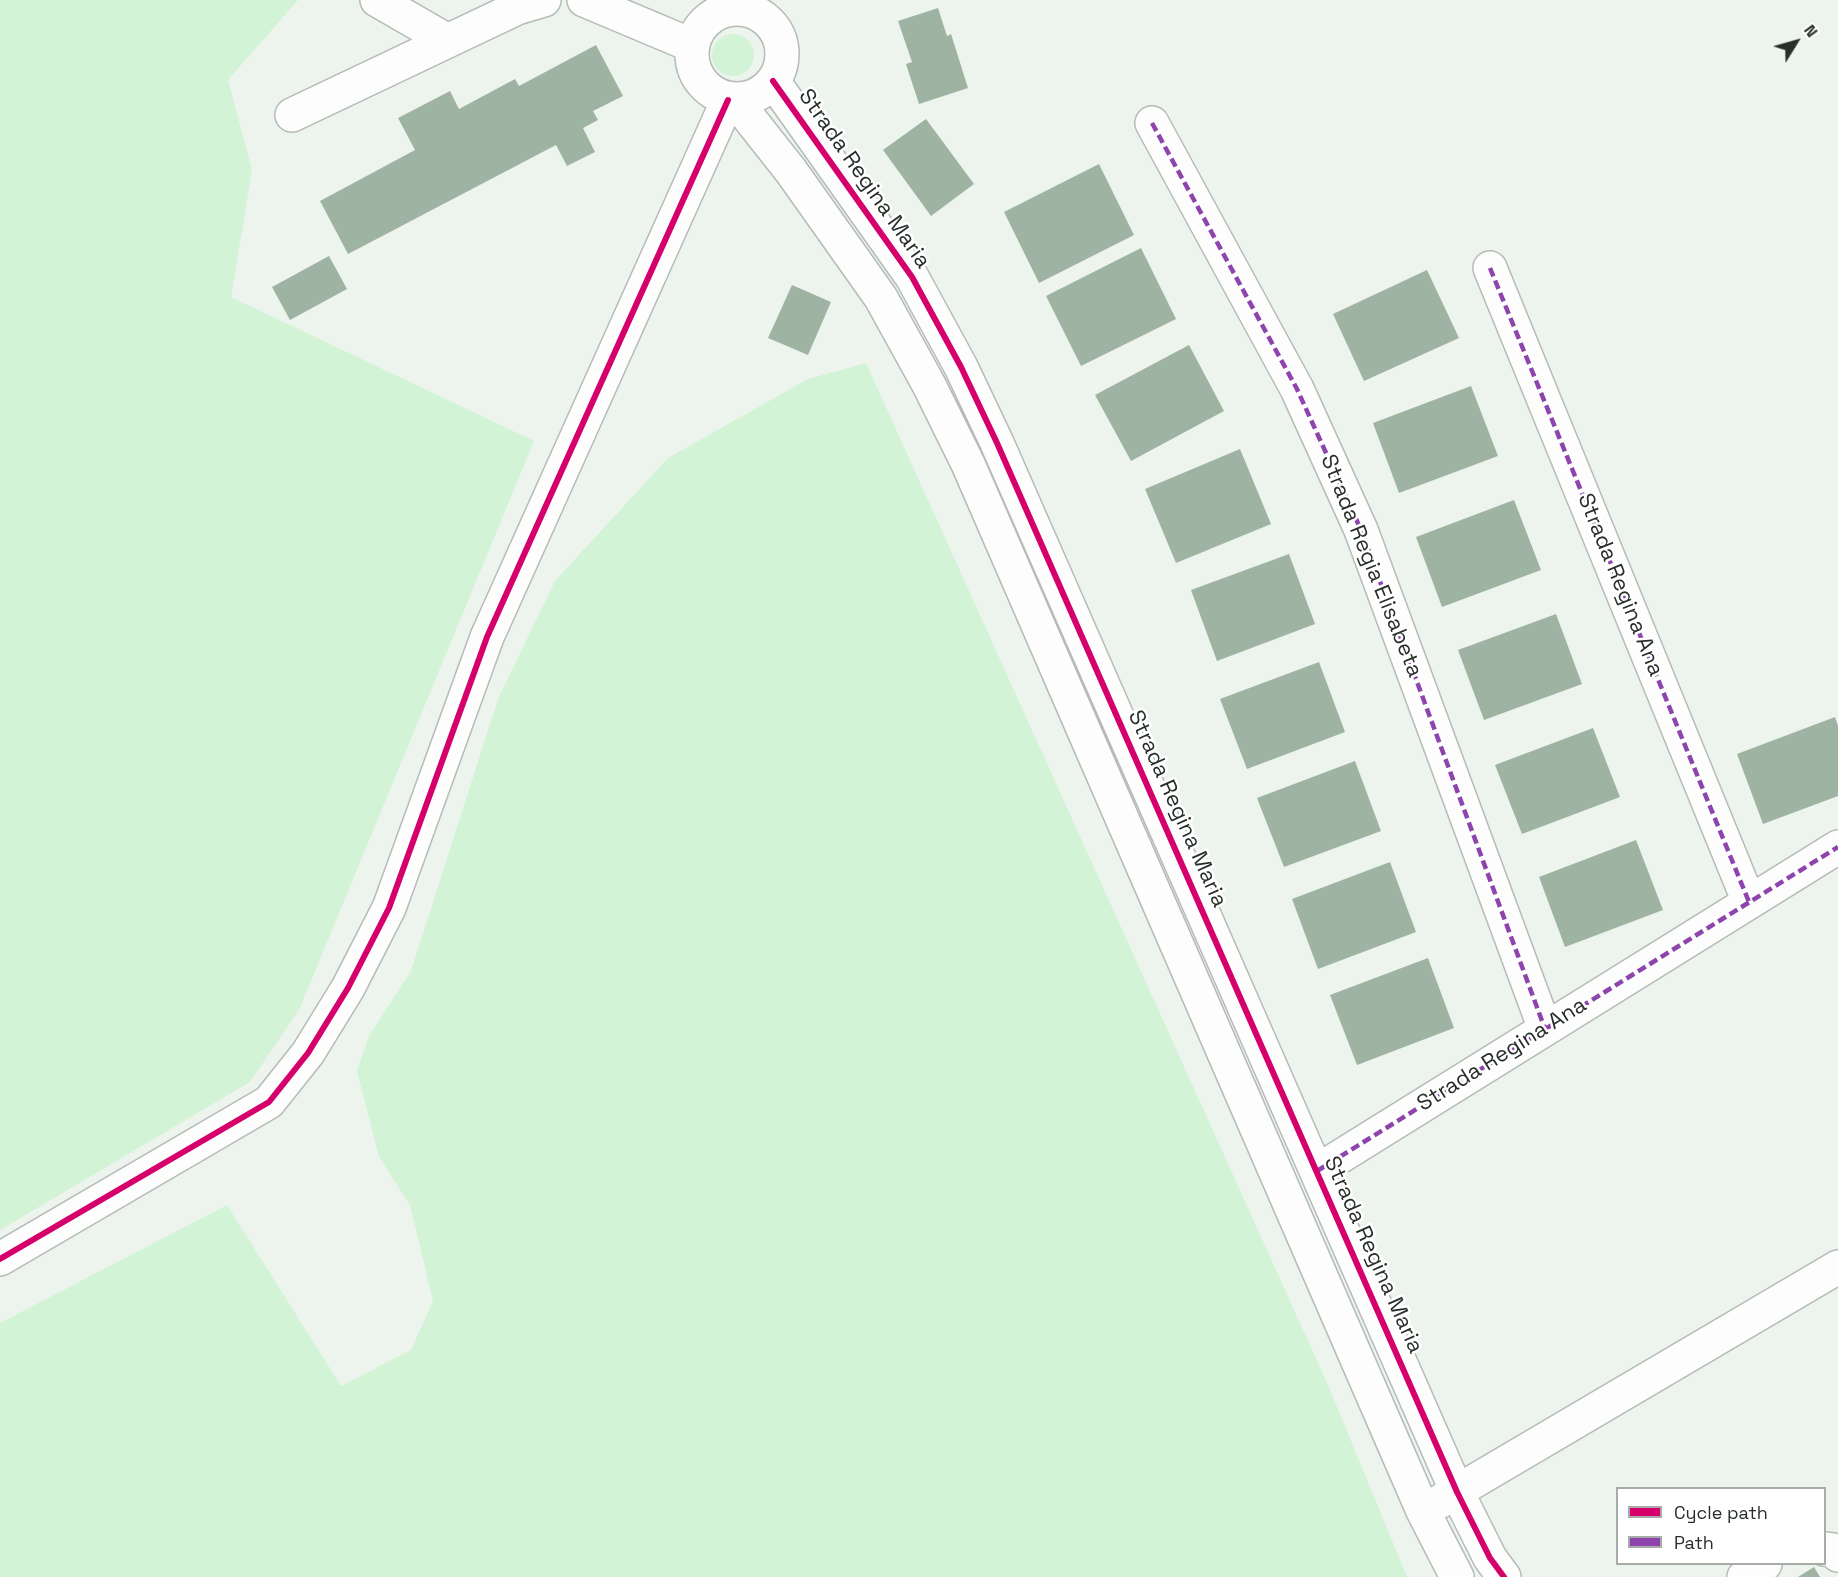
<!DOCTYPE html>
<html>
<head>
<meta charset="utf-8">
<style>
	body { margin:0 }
	#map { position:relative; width:1838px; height:1577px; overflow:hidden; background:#ecf4ed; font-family:"Space Grotesk",sans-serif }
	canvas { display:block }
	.legend { position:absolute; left:1616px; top:1487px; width:210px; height:78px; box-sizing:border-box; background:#fff; border:2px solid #a9aba9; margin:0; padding:8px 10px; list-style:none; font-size:18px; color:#282e29 }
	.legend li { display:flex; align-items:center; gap:12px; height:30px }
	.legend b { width:30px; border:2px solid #a9aba9 }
	.north { position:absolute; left:1766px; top:12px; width:60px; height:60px; -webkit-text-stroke:4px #fff; paint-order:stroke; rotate:53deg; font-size:16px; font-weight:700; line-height:24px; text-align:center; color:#282e29 }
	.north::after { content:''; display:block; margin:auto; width:21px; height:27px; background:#282e29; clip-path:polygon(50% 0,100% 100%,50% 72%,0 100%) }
</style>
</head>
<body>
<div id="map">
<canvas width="1838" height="1577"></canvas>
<ul class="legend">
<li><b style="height:8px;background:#d6006c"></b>Cycle path</li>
<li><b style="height:8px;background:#8e44ad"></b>Path</li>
</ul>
<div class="north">N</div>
</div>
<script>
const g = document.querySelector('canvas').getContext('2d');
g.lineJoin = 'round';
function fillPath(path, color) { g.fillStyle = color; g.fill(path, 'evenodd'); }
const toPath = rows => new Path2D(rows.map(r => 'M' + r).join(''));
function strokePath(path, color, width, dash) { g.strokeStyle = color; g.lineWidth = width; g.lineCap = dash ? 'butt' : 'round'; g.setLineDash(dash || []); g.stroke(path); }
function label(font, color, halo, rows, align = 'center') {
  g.font = font + ' "Space Grotesk",sans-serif'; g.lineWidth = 5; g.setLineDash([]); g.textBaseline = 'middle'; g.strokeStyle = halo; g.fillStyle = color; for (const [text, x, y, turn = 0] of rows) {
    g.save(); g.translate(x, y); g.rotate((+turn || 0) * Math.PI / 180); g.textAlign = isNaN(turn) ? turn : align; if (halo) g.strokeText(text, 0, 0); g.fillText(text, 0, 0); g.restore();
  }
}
fillPath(toPath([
	[0,0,298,0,228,80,252,170,231,297,534,441,299,1010,250,1082,0,1230],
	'712 55a21 21 0 1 1 42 0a21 21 0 1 1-42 0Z',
	[866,363,1328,1385,1407,1577,0,1577,0,1323,227,1205,341,1386,411,1350,433,1301,410,1205,379,1157,357,1071,369,1036,411,971,498,699,555,581,668,458,808,379]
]), '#d3f3d6');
fillPath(toPath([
	[938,8,947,36,951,34,968,88,919,104,906,64,912,62,898,21],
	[596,45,623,96,593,111,598,120,583,128,595,152,567,166,556,145,348,254,320,201,415,150,398,118,450,91,459,109,515,79,519,86],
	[926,119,974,184,931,216,883,150],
	[1099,164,1134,235,1039,283,1004,212],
	[1141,248,1176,319,1081,366,1046,296],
	[329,256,347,289,290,320,272,287],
	[1427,270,1459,338,1364,381,1333,314],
	[792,285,831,302,808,355,768,338],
	[1189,345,1224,411,1131,461,1095,395],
	[1471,386,1498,456,1399,493,1373,423],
	[1240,449,1271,524,1176,563,1145,489],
	[1514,500,1541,570,1442,607,1416,537],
	[1289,554,1315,624,1217,661,1191,590],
	[1556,614,1582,684,1484,720,1458,650],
	[1319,662,1345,732,1247,769,1220,699],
	[1835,717,1838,726,1838,796,1763,824,1737,754],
	[1593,728,1620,797,1522,834,1495,765],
	[1355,761,1381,831,1284,867,1257,798],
	[1636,840,1663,910,1565,947,1539,877],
	[1390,862,1416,932,1318,969,1292,899],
	[1428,958,1454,1028,1357,1065,1330,995],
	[1814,1567,1820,1577,1798,1577]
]), '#9fb3a2');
const minor = toPath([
	[377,0,448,41],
	[584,0,691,45],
	'692 54a45 45 0 1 1 90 0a45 45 0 1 1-90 0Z',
	[773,81,912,277,961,367,997,443,1457,1492,1490,1558,1504,1577],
	[735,100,791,171,881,298,929,385,968,464,1423,1511,1457,1577],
	[292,115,517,8,544,0],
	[1152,123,1297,389,1361,530,1545,1029],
	[1490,268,1749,902],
	[1317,1171,1838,847],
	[0,1259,269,1102,308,1053,348,988,389,908,487,637,728,100],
	[1439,1502,1838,1267],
	[1824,1549,1833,1550,1838,1555],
	[1744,1577,1765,1564]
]);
strokePath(minor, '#b5bbb6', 36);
strokePath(minor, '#fcfdfc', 33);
strokePath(toPath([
	[1152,123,1297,389,1361,530,1545,1029],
	[1490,268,1749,902],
	[1317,1171,1838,847]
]), '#8e44ad', 4.5, [9, 4.5]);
strokePath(toPath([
	[773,81,912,277,961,367,997,443,1457,1492,1490,1558,1504,1577],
	[0,1259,269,1102,308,1053,348,988,389,908,487,637,728,100]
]), '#d6006c', 6);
label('22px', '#282e29', '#fff', [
	["Strada Regina Maria",864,179,55],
	["Strada Regia Elisabeta",1371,566,68],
	["Strada Regina Ana",1620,585,68],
	["Strada Regina Maria",1177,809,66],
	["Strada Regina Ana",1502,1055,-32],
	["Strada Regina Maria",1373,1255,66]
]);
</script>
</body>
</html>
